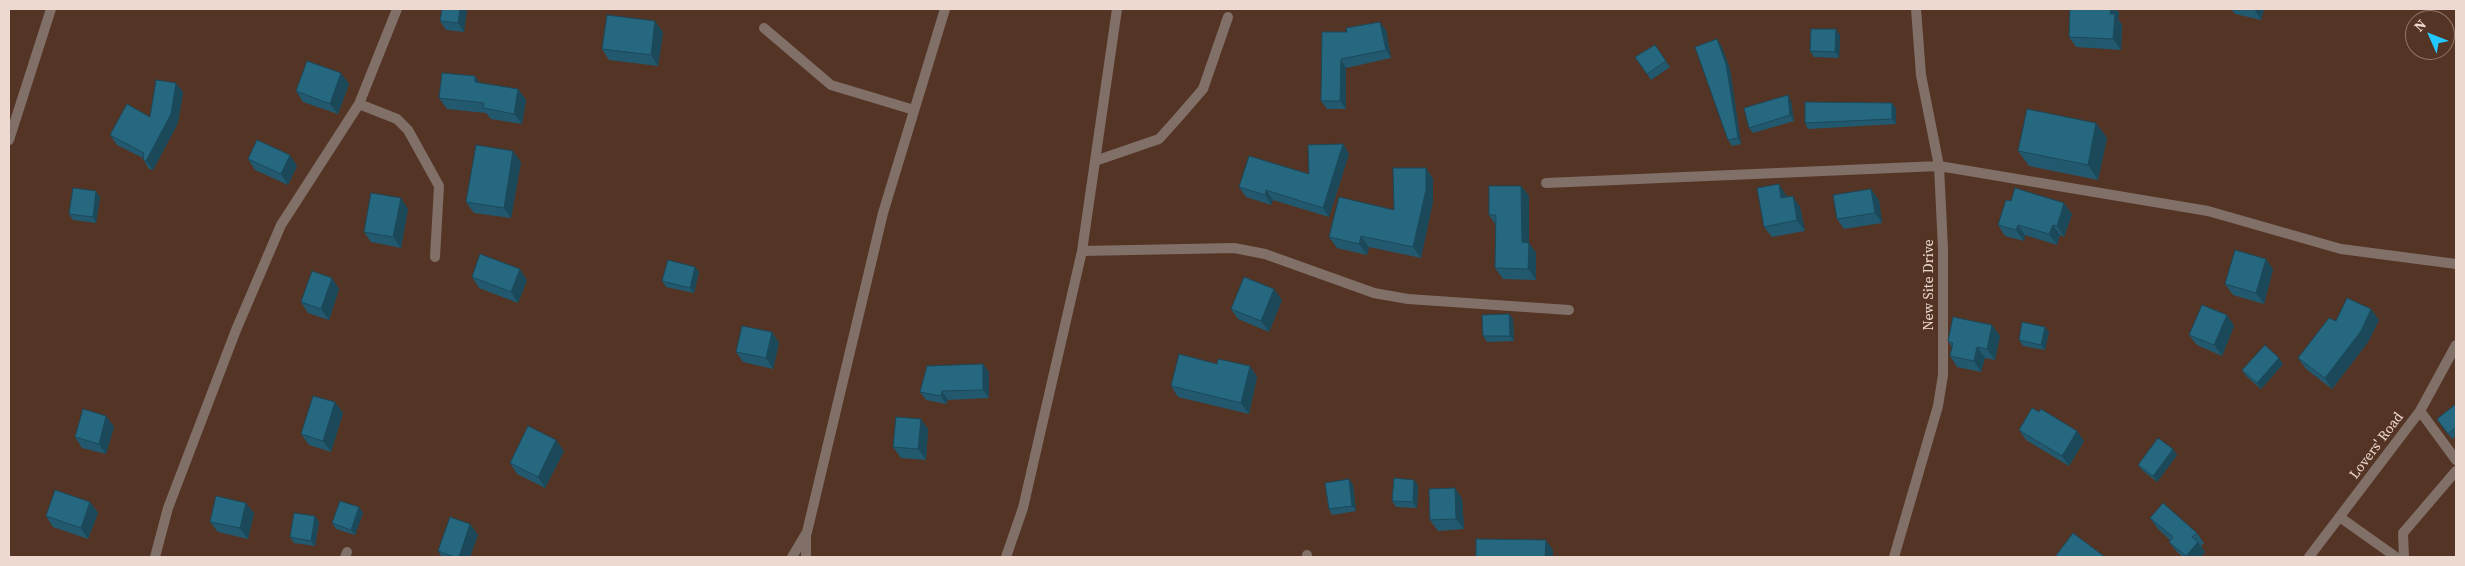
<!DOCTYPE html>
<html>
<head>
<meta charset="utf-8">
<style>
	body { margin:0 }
	#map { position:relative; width:2465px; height:566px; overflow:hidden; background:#543424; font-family:"Source Serif 4",serif }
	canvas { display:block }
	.frame { position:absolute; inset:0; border:10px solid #eed9d0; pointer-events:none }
	.north { position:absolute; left:2405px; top:10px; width:50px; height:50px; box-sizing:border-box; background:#543424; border:1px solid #927669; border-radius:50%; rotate:314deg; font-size:14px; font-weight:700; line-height:20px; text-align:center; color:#eed9d0 }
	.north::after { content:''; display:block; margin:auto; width:18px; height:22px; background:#23c9fe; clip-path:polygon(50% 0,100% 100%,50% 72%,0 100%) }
</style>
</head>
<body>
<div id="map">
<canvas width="2465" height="566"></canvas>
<div class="frame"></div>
<div class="north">N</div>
</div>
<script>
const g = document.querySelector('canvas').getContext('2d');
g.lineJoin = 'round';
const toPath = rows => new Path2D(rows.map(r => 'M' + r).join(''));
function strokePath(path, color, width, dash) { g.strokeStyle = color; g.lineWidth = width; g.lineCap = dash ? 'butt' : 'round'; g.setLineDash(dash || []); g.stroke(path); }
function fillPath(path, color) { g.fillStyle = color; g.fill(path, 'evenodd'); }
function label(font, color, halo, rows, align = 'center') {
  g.font = font + ' "Source Serif 4",serif'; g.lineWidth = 4; g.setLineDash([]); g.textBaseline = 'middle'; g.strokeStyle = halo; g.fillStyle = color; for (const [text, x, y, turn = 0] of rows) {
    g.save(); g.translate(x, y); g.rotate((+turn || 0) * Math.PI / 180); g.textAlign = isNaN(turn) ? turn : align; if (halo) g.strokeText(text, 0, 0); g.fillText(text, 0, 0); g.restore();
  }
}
strokePath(toPath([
	[764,28,831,85,914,110],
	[359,104,397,119,408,130,439,186,435,257],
	[9,140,51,9],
	[1095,161,1159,139,1177,119,1203,89,1228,17],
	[1546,183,1939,166,2208,211,2341,249,2456,264],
	[1082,251,1234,248,1265,254,1374,293,1408,299,1569,310],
	[2420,411,2456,460],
	[2341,518,2396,557],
	[155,557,168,508,236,330,281,225,359,104,397,9],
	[345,557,347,552],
	[792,557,807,532,883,213,945,9],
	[806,557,806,535],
	[1006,557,1023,508,1082,251,1117,9],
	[1307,557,1307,555],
	[1894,557,1938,406,1943,375,1943,249,1939,166,1921,75,1916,9],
	[2309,557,2420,411,2456,345],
	[2404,557,2403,533,2456,471]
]), '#807068', 10);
fillPath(toPath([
	[467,9,464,32,446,30,440,21],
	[2070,9,2116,9,2119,13,2118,19,2122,25,2121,50,2076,47,2069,37],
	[2231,9,2264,9,2261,20,2235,14],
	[1386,30,1391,58,1346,68,1346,109,1327,109,1321,101,1347,32],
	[663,32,658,66,609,60,602,49],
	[1840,35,1839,58,1814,57,1810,51],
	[1655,45,1670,67,1651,80,1635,57],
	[1721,45,1730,69,1741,144,1732,146,1728,140],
	[480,83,518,89,526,100,522,124,491,119,486,113,447,109,439,98],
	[349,84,338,114,303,102,296,91],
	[183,92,178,123,153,170,149,169,143,159,143,158,117,145,110,135,150,117],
	[1788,95,1791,101,1794,121,1753,133,1749,128],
	[1892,103,1896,109,1896,124,1808,129,1805,123],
	[2096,123,2107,138,2098,180,2029,166,2018,151],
	[1343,144,1349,154,1329,217,1273,200,1271,205,1246,197,1239,187,1309,174],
	[248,159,297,166,288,185,255,170],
	[521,162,511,218,474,213,466,202],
	[1426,168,1433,179,1433,201,1421,258,1369,247,1367,255,1337,248,1329,237,1394,210],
	[1521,186,1529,196,1529,243,1536,253,1536,280,1503,279,1495,268,1496,225,1489,215],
	[1786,195,1787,197,1800,207,1805,231,1772,237,1764,227],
	[100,197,96,223,73,220,69,214],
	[1879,200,1882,223,1844,229,1837,219],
	[408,209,401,248,371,242,364,232],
	[2072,214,2064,237,2060,235,2057,245,2025,235,2024,241,2005,236,1998,225],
	[695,267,699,272,694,293,666,287,662,281],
	[2273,269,2264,304,2233,295,2225,284],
	[472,277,527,280,518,303,479,288],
	[339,289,329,320,308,313,301,302],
	[1282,300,1269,332,1238,319,1231,309],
	[1509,314,1513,319,1514,341,1487,342,1483,336],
	[2227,315,2234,326,2222,356,2197,345,2189,335],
	[2379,320,2368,342,2332,389,2306,369,2298,358,2336,321],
	[2045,327,2049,332,2045,350,2023,346,2019,340],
	[772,332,779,343,773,369,743,362,736,352],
	[2000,336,1995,360,1985,358,1981,372,1957,367,1950,356,1952,347,1948,341],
	[1217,364,1250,366,1257,377,1249,414,1178,397,1171,386],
	[2283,364,2261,389,2246,376,2242,370],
	[989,372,989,398,948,400,946,404,926,400,920,392],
	[335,402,343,413,331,452,309,445,301,434],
	[2456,404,2456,436,2452,439,2437,419],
	[2039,412,2077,431,2084,441,2069,466,2026,440,2019,430],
	[106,416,114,427,106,454,82,448,75,437],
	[928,429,926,460,901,458,893,447],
	[2173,449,2177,455,2157,482,2142,470,2138,465],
	[564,451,545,488,517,474,510,463],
	[1349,479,1353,485,1356,511,1332,515,1329,509],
	[1418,485,1417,508,1396,507,1392,501],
	[1455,488,1462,499,1464,529,1438,531,1430,520],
	[90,502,98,513,88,539,53,527,46,516],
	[359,507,363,513,355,535,336,529,332,523],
	[254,513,248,539,218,532,210,522],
	[315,516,319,522,315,546,294,543,290,537],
	[2150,518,2197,533,2204,543,2201,546,2205,552,2201,557,2183,557,2177,552,2169,542,2170,540,2158,529],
	[470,524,478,535,470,557,442,557,438,551]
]), '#22596f');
fillPath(toPath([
	[460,9,467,9,464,32,458,23],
	[2111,9,2116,9,2119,13,2118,19,2122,25,2121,50,2113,39,2110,14],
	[2254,9,2264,9,2261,20],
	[655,21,663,32,658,66,651,55],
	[1380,22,1386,30,1391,58,1386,50],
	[1836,29,1840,35,1839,58,1835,52],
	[1717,39,1721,45,1730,69,1741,144,1738,138],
	[1341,59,1346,68,1346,109,1340,101],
	[341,73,349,84,338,114,330,104],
	[475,76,483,87,475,82],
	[176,83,183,92,178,123,153,170,146,161],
	[518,89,526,100,522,124,514,114],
	[1788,95,1791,101,1794,121,1790,115],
	[1892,103,1896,109,1896,124,1892,119],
	[2096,123,2107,138,2098,180,2088,165],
	[1343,144,1349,154,1329,217,1323,208],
	[513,151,521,162,511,218,504,208],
	[290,155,297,166,288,185,281,174],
	[1426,168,1433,179,1433,201,1421,258,1413,247],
	[1779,184,1786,195,1789,209,1781,198],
	[1521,186,1529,196,1529,243,1536,253,1536,280,1528,269,1522,242],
	[1871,189,1879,200,1882,223,1875,213],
	[1266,190,1273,200,1271,205,1265,195],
	[96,191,100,197,96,223,93,217],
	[1793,196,1800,207,1805,231,1797,220],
	[401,198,408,209,401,248,393,237],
	[2064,203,2072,214,2064,237,2057,226],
	[2018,225,2025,235,2024,241,2016,230],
	[2053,225,2060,235,2057,245,2049,234],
	[1361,236,1369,247,1367,255,1359,244],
	[2266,259,2273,269,2264,304,2256,293],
	[695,267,699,272,694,293,690,288],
	[520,269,527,280,518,303,511,292],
	[332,278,339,289,329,320,321,309],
	[1274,289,1282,300,1269,332,1261,321],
	[2371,309,2379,320,2368,342,2332,389,2325,378],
	[1509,314,1513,319,1514,341,1510,336],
	[2227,315,2234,326,2222,356,2214,345],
	[1992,325,2000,336,1995,360,1987,349],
	[2045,327,2049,332,2045,350,2041,345],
	[772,332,779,343,773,369,766,358],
	[1977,347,1985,358,1981,372,1974,361],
	[2279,358,2283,364,2261,389,2257,383],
	[983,364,989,372,989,398,983,390],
	[1250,366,1257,377,1249,414,1241,403],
	[942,391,948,400,946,404,941,396],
	[335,402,343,413,331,452,323,441],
	[106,416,114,427,106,454,99,444],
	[921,419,928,429,926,460,918,449],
	[2077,431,2084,441,2069,466,2062,456],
	[556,440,564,451,545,488,538,477],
	[2173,449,2177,455,2157,482,2153,476],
	[1349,479,1353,485,1356,511,1352,506],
	[1414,480,1418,485,1417,508,1413,502],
	[1455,488,1462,499,1464,529,1456,519],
	[90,502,98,513,88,539,81,528],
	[246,503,254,513,248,539,240,528],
	[359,507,363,513,355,535,351,530],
	[315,516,319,522,315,546,311,541],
	[470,524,478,535,470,557,459,557],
	[1546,540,1553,550,1553,557,1545,557],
	[2198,542,2205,552,2201,557,2187,557,2186,556]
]), '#1b495a');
const building = toPath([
	[442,9,460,9,458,23,440,21,442,9],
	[2070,9,2111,9,2110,14,2115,14,2113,39,2069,37,2070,9],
	[607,15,655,21,651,55,602,49,607,15],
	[1380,22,1386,50,1341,59,1340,101,1321,101,1322,32,1347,32,1346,28,1380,22],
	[1811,29,1836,29,1835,52,1810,51,1811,29],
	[1717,39,1726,64,1738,138,1728,140,1695,47,1717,39],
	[1655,45,1666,61,1647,74,1635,57,1655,45],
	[307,61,341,73,330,104,296,91,307,61],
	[442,73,475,76,475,82,518,89,514,114,483,108,484,103,439,98,442,73],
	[156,80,176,83,171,114,146,161,143,159,144,153,110,135,127,104,150,117,156,80],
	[1788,95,1790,115,1749,128,1744,108,1788,95],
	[1805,102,1892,103,1892,119,1805,123,1805,102],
	[2027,109,2096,123,2088,165,2018,151,2027,109],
	[257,140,290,155,281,174,248,159,257,140],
	[1343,144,1323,208,1266,190,1265,195,1239,187,1249,156,1309,174,1308,145,1343,144],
	[476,145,513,151,504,208,466,202,476,145],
	[1393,168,1426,168,1426,190,1413,247,1361,236,1359,244,1329,237,1339,197,1394,210,1393,168],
	[1779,184,1781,198,1793,196,1797,220,1764,227,1757,188,1779,184],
	[1489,186,1521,186,1522,242,1529,243,1528,269,1495,268,1496,215,1489,215,1489,186],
	[73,188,96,191,93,217,69,214,73,188],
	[2015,188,2064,203,2057,226,2053,225,2049,234,2018,225,2016,230,1998,225,2006,200,2011,201,2015,188],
	[1871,189,1875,213,1837,219,1833,195,1871,189],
	[371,193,401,198,393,237,364,232,371,193],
	[2235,250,2266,259,2256,293,2225,284,2235,250],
	[480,254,520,269,511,292,472,277,480,254],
	[668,260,695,267,690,288,662,281,668,260],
	[312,271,332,278,321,309,301,302,312,271],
	[1244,277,1274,289,1261,321,1231,309,1244,277],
	[2347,298,2371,309,2361,331,2325,378,2298,358,2329,318,2336,321,2347,298],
	[2202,305,2227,315,2214,345,2189,335,2202,305],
	[1509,314,1510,336,1483,336,1482,315,1509,314],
	[1953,317,1992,325,1987,349,1977,347,1974,361,1950,356,1953,343,1948,341,1953,317],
	[2022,322,2045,327,2041,345,2019,340,2022,322],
	[742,326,772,332,766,358,736,352,742,326],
	[2265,345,2279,358,2257,383,2242,370,2265,345],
	[1179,354,1217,364,1218,359,1250,366,1241,403,1171,386,1179,354],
	[983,364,983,390,942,391,941,396,920,392,927,366,983,364],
	[313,396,335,402,323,441,301,434,313,396],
	[2456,404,2456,427,2448,434,2437,419,2456,404],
	[2032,408,2039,412,2041,409,2077,431,2062,456,2019,430,2032,408],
	[83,409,106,416,99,444,75,437,83,409],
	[896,417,921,419,918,449,893,447,896,417],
	[528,426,556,440,538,477,510,463,528,426],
	[2158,438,2173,449,2153,476,2138,465,2158,438],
	[1394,478,1414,480,1413,502,1392,501,1394,478],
	[1349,479,1352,506,1329,509,1325,483,1349,479],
	[1455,488,1456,519,1430,520,1429,489,1455,488],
	[55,490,90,502,81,528,46,516,55,490],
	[216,496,246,503,240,528,210,522,216,496],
	[340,501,359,507,351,530,332,523,340,501],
	[2163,503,2197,533,2192,537,2198,542,2186,556,2169,542,2173,537,2150,518,2163,503],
	[294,513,315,516,311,541,290,537,294,513],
	[450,517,470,524,459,557,455,557,438,551,450,517],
	[2073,533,2105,557,2055,557,2073,533],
	[1476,539,1546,540,1545,557,1476,557,1476,539]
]);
fillPath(building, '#276881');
strokePath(building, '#1b495a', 1);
label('14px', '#eed9d0', '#543424', [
	["New Site Drive",1929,285,-90],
	["Lovers' Road",2377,446,-53]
]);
</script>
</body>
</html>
